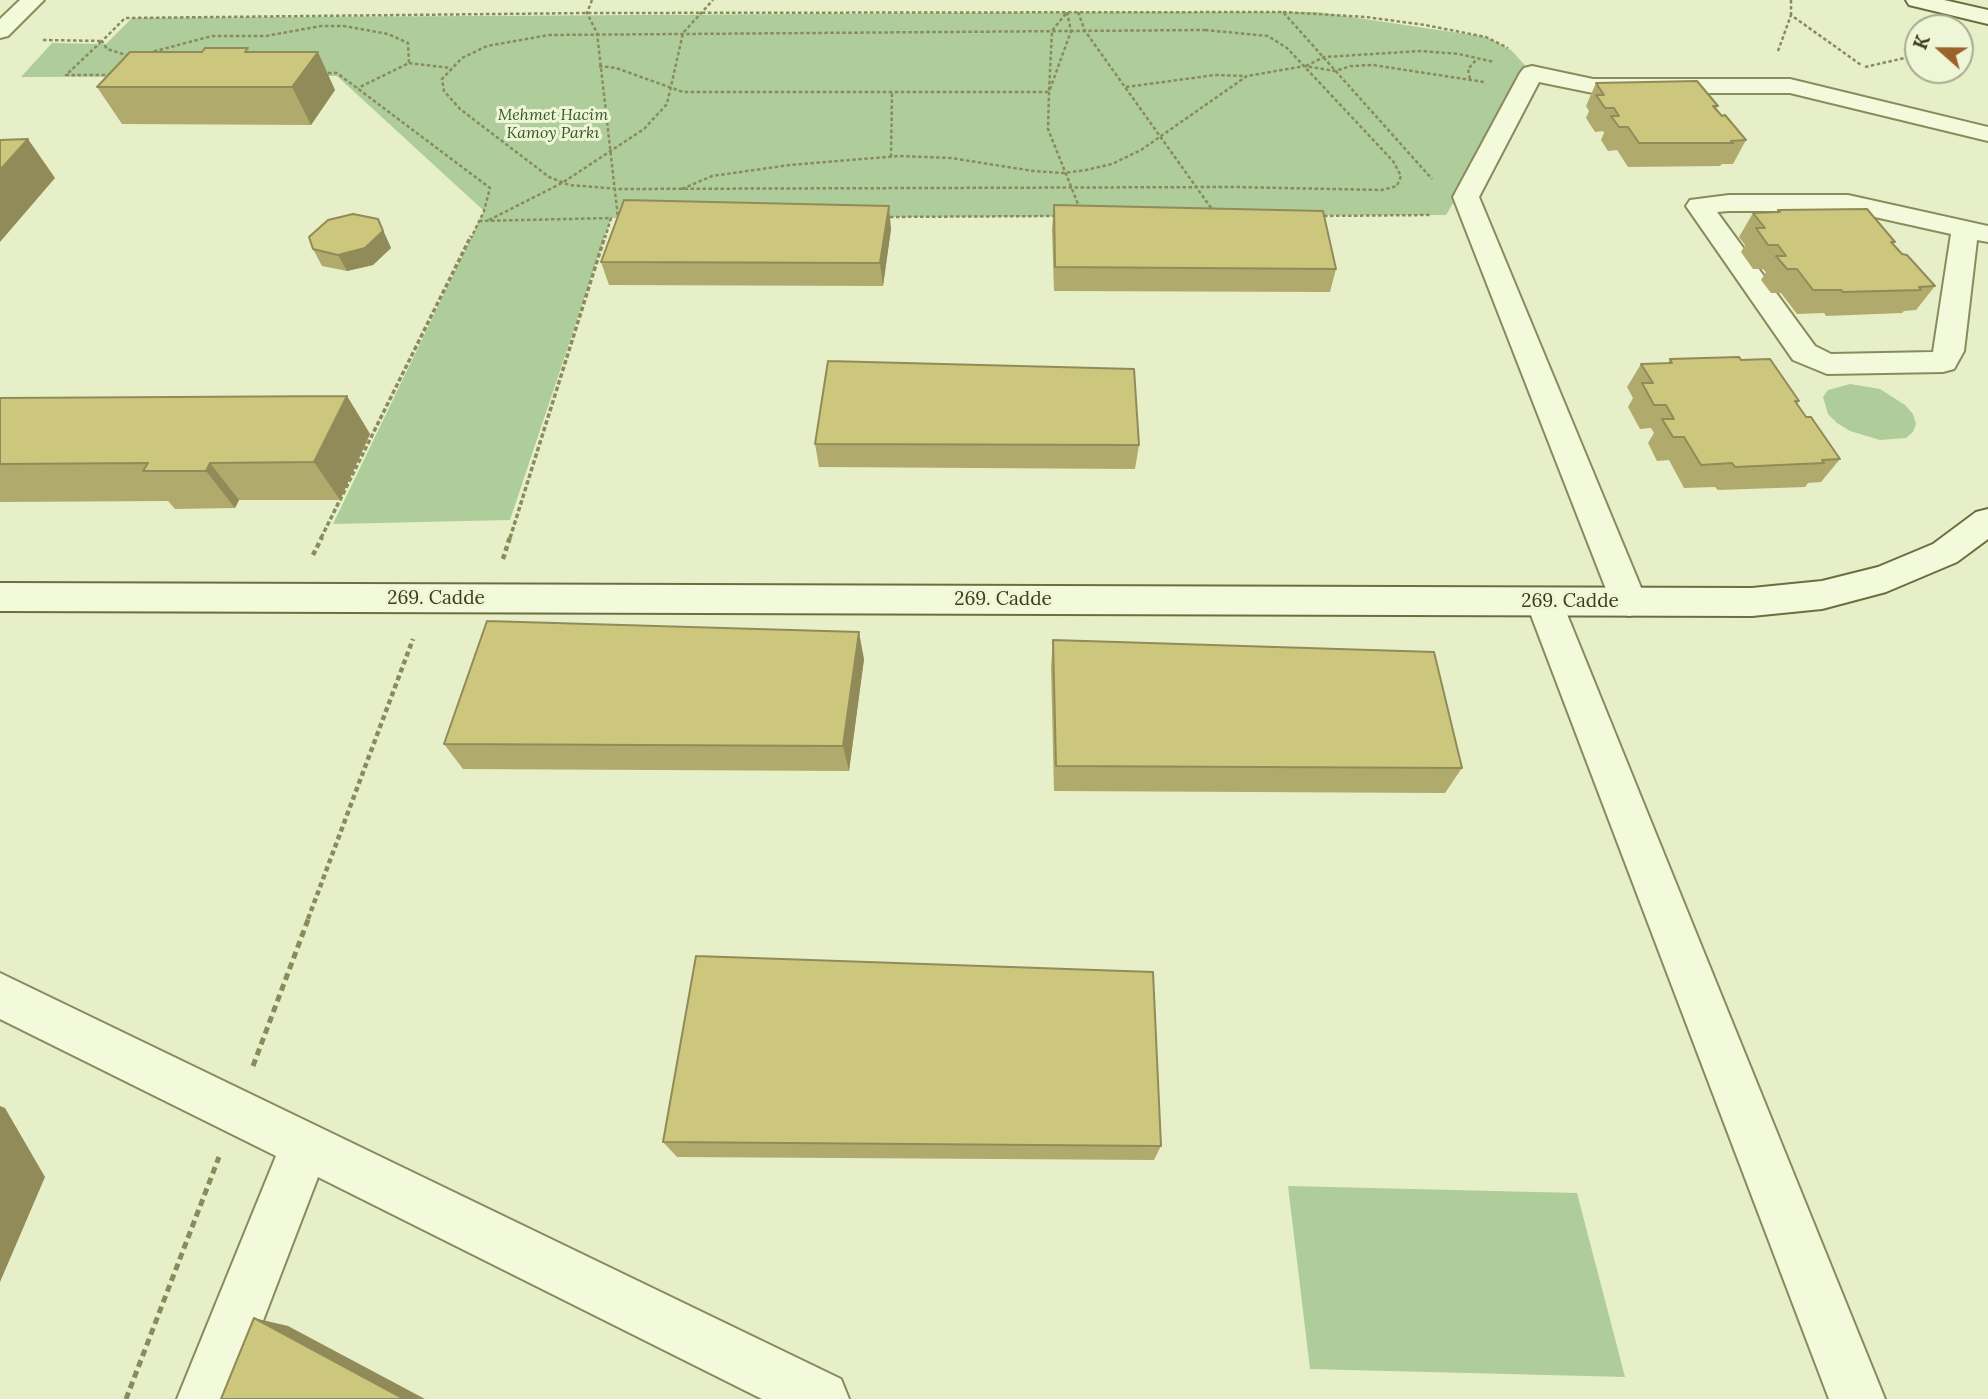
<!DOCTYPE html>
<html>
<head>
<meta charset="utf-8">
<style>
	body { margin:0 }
	#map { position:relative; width:1988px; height:1399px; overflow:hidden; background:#e7efc8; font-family:Lora,serif }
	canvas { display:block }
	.north { position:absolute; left:1904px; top:14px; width:70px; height:70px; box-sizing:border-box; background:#eff6d7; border:2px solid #a7ab8e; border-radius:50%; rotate:291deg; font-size:19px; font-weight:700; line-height:28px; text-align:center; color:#3b3b20 }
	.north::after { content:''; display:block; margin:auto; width:24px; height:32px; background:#9b632c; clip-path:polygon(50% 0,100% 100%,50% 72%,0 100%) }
</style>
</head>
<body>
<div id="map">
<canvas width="1988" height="1399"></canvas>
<div class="north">K</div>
</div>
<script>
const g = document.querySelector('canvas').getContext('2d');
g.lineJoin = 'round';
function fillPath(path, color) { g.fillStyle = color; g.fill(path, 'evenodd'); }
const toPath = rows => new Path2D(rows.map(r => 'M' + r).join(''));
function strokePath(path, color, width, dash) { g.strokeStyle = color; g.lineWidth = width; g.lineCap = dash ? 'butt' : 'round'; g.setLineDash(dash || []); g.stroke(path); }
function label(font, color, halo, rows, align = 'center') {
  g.font = font + ' Lora,serif'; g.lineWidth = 6; g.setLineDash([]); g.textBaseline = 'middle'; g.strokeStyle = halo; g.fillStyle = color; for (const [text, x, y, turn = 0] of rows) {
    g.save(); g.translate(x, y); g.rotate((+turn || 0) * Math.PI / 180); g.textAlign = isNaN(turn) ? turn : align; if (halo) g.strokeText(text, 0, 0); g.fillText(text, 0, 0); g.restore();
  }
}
fillPath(toPath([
	[1137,12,1317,12,1486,37,1511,50,1532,73,1446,215,611,218,510,520,333,524,484,211,337,76,21,77,52,43,106,44,132,18],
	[1850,384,1880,389,1905,405,1913,414,1916,424,1913,432,1906,438,1880,440,1850,431,1837,423,1828,414,1823,397,1828,390],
	[1288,1186,1577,1193,1625,1377,1310,1369]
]), '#aecd9b');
const street = toPath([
	[20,0,44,0,8,36,0,38,0,19,20,0],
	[1532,66,1593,79,1790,79,1988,127,1988,141,1790,93,1593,93,1539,82,1479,197,1647,602,1642,612,1629,616,1616,612,1611,602,1453,197,1520,73,1524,68,1532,66],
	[1729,195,1848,195,1988,226,1988,242,1977,240,1964,351,1954,369,1943,372,1827,374,1793,360,1686,206,1690,200,1729,195],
	[1729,211,1848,211,1951,234,1933,352,1831,354,1815,346,1717,212,1729,211],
	[1544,588,1557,592,1562,602,1885,1399,1829,1399,1526,602,1531,592,1544,588],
	[0,973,841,1379,849,1399,762,1399,318,1177,233,1399,177,1399,276,1156,0,1019,0,973]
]);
const secondary = toPath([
	[1906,0,1944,0,1988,10,1988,24,1909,5,1906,0],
	[1988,509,1988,539,1957,562,1886,592,1822,609,1752,616,0,611,0,583,1752,588,1822,581,1878,567,1933,544,1976,512,1988,509]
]);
strokePath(street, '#898b5c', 4);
strokePath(secondary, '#6d6d3f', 4);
strokePath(toPath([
	[592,0,587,13,597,33,618,218],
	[1791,0,1791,15],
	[1067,12,1071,31,1049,92,1048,129,1080,209],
	[1078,12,1085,31,1214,212],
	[1283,12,1366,17,1425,25,1486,37,1508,48],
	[1205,30,1268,36,1287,48,1393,161,1401,176,1397,186,1382,190,1234,187,619,189,569,185,549,177,460,109,444,91,442,79,462,58,487,46,549,35,1205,30],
	[43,40,102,41,66,75,114,75],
	[1778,51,1791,15,1861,65],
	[148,53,212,36,266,36,321,26,344,26,388,34,408,43,409,63,358,88],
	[129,56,107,49,102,41,125,18,587,13,1283,12,1432,179],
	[409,63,450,68],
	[599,66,616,68,683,92,1049,92,1052,31,1067,12],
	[1306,66,1324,57,1421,51,1459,54,1494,62],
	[1865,67,1918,55],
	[322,73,337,73,490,188,484,211,471,238],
	[1470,79,1468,69,1477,59],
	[1126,87,1215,75,1246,76],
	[891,157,892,92],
	[682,189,712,176,790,165,899,156,951,158,1033,171,1064,173,1086,170,1112,164,1141,150,1247,76,1305,66,1335,71,1351,66,1373,65,1484,82],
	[1318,216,1432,215],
	[884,217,1058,216],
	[489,220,562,183,644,129,667,104,683,33,713,0],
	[479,221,611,218,605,238]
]), '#898b5c', 2.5, [3.5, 2.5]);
strokePath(toPath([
	[321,538,471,236],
	[510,538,605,236]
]), '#898b5c', 3.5, [4.5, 2.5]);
strokePath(toPath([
	[313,555,322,537],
	[503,559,510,537],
	[308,919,413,639]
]), '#898b5c', 4.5, [5, 3.5]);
strokePath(toPath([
	[253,1066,309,917],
	[126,1399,219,1157]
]), '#898b5c', 5, [7, 4.5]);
fillPath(street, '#f3f9db');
fillPath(secondary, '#f3f9db');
fillPath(toPath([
	[250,52,335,90,311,125,122,124,97,87],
	[1596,83,1718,106,1716,109,1746,140,1733,164,1722,164,1720,166,1628,167,1617,150,1608,151,1601,140,1604,133,1603,131,1595,132,1586,118,1589,111,1586,106],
	[1054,205,1336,269,1330,292,1054,291,1052,229],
	[1778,210,1895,242,1893,244,1902,254,1935,286,1916,310,1904,311,1902,313,1826,316,1824,313,1797,314,1781,293,1771,293,1761,280,1766,272,1763,269,1753,269,1741,252,1745,245,1739,237,1753,213,1777,212],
	[378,219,391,248,373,265,347,271,322,266,313,249],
	[891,229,883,286,609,285,601,262],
	[1670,359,1741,360,1799,401,1797,404,1806,417,1840,459,1821,482,1808,483,1805,487,1718,490,1715,487,1684,488,1669,460,1657,461,1648,443,1654,433,1651,428,1640,429,1628,407,1633,398,1627,387,1641,364,1668,363],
	[347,396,370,434,340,500,239,500,235,508,175,509,168,501,0,502,0,398],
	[815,444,1139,445,1135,469,819,467],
	[1053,640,1462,768,1445,793,1054,791,1051,667],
	[864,659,849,771,463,769,444,744],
	[663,1142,1161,1146,1154,1160,677,1157]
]), '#b0ab6c');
fillPath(toPath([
	[318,52,335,90,311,125,292,87],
	[28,139,55,178,0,242,0,170],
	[889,206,891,229,883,286,880,263],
	[378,219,391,248,373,265,347,271,338,255],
	[347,396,370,434,340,500,314,462],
	[210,463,239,500,235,508,206,471],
	[859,632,864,659,849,771,843,746],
	[0,1106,5,1108,45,1177,0,1282],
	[254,1318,288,1326,425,1399,404,1399]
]), '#908b58');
const building = toPath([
	[205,48,248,48,245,52,318,52,292,87,97,87,130,52,202,52,205,48],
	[1697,81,1718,106,1713,106,1722,116,1725,115,1746,140,1731,141,1733,143,1639,143,1628,127,1619,127,1611,116,1619,116,1614,108,1605,108,1596,95,1604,95,1596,83,1697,81],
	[28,139,0,170,0,140,28,139],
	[624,200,889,206,880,263,601,262,624,200],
	[1054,205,1323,211,1336,269,1055,267,1054,205],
	[1867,209,1895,242,1891,242,1902,254,1907,255,1935,286,1919,287,1921,290,1843,292,1841,290,1813,290,1797,269,1787,269,1776,256,1786,256,1778,245,1768,245,1756,228,1765,228,1753,213,1780,212,1778,210,1867,209],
	[353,214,378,219,383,231,365,248,338,255,313,249,309,237,328,220,353,214],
	[1739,357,1741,360,1770,359,1799,401,1795,401,1806,417,1811,417,1840,459,1822,460,1824,463,1735,467,1732,463,1701,465,1684,437,1673,437,1662,419,1674,419,1666,405,1654,405,1642,383,1653,383,1641,364,1672,363,1670,359,1739,357],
	[828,361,1134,369,1139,445,815,444,828,361],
	[347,396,314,462,210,463,206,471,143,471,148,463,0,464,0,398,347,396],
	[487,621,859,632,843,746,444,744,487,621],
	[1053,640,1434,652,1462,768,1056,766,1053,640],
	[696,956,1153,972,1161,1146,663,1142,696,956],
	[254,1318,404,1399,221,1399,254,1318]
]);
fillPath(building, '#cdc77e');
strokePath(building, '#908b58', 2);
label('italic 16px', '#325827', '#eff6d7', [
	["Mehmet Hacim",553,115],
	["Kamoy Parkı",553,133]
]);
label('19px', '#3b3b20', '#eff6d7', [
	["269. Cadde",436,599],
	["269. Cadde",1003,600],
	["269. Cadde",1570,602]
]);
</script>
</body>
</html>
